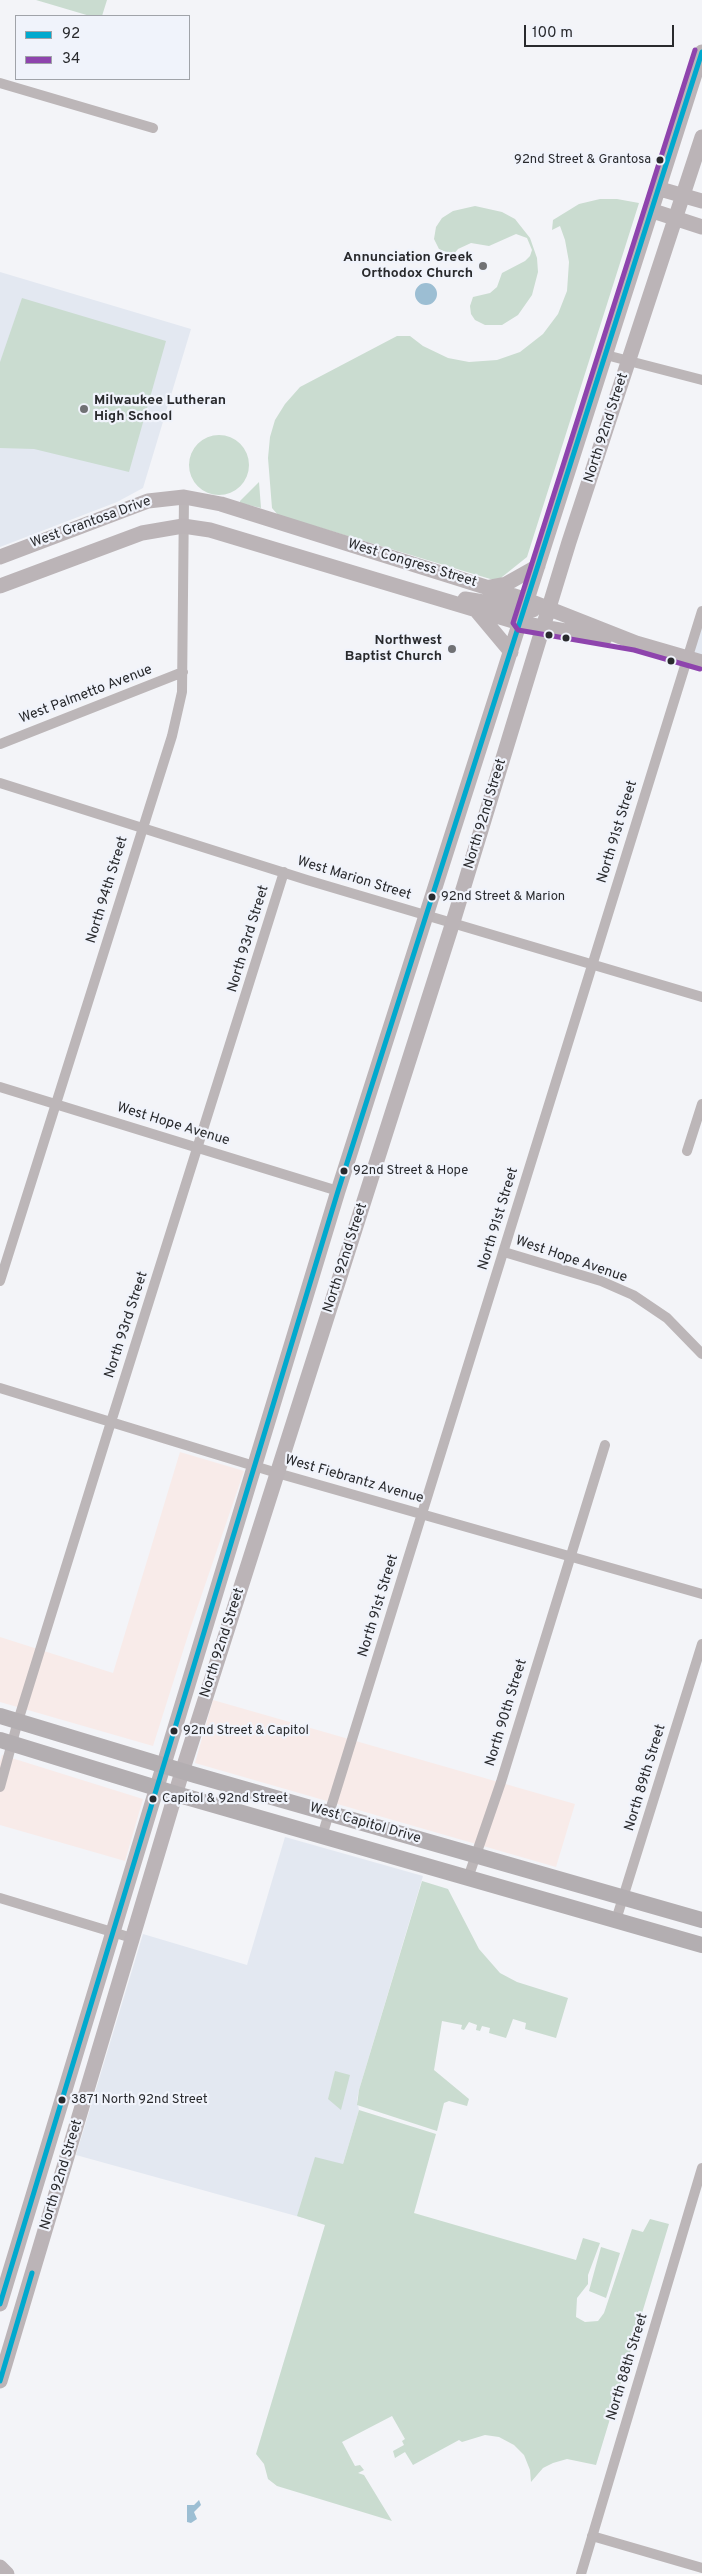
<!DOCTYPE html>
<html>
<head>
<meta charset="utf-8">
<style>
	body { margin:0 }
	#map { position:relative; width:702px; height:2574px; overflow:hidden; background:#f3f4f8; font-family:Overpass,sans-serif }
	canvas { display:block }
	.legend { position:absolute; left:15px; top:15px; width:175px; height:65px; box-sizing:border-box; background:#f0f3fb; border:1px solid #a0a3a9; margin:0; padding:6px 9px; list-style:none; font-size:15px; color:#292a2d }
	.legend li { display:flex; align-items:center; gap:10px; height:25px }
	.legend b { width:25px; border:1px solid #a0a3a9 }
	.scale { position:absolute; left:524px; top:25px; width:150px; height:22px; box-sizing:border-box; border:2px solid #292a2d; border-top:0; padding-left:6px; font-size:15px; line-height:18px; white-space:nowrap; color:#292a2d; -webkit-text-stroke:4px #f0f3fb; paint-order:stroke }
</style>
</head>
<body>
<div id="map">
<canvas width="702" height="2574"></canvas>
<ul class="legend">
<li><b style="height:6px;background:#00a9ce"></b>92</li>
<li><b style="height:6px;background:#8e44ad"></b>34</li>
</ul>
<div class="scale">100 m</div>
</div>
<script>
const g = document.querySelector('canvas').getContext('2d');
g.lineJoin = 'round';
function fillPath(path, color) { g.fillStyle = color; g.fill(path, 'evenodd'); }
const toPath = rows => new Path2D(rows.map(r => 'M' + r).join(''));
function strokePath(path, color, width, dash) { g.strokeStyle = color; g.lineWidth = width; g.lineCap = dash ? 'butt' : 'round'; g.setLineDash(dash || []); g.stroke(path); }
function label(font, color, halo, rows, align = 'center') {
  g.font = font + ' Overpass,sans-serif'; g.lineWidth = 4.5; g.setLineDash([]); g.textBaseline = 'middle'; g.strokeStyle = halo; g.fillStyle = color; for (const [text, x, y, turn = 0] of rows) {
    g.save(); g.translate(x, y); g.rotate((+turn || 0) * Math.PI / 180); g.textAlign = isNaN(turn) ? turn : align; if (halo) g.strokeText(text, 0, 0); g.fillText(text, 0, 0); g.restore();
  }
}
fillPath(toPath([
	[180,1452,244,1471,190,1629,153,1746,0,1702,0,1637,113,1673],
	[213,1700,575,1804,556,1867,195,1763],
	[2,1755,143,1799,125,1861,0,1825,0,1762]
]), '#f8ebe9');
fillPath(toPath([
	[0,272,191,329,143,488,117,502,0,547],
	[702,611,702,662,687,658],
	[285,1837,423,1876,359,2090,357,2100,359,2110,325,2224,76,2155,143,1934,247,1965]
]), '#e3e8f1');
fillPath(toPath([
	[36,0,107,0,102,16,90,16],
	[600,199,617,199,639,203,527,557,497,581,278,515,272,508,268,458,270,437,275,420,285,404,300,387,397,336,410,336,423,346,448,358,469,362,497,360,520,352,543,334,558,314,567,291,569,262,565,240,560,226,552,230,553,220,579,204],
	[475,206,502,212,515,219,530,238,537,258,538,272,532,295,518,315,502,325,485,325,475,320,471,314,470,306,473,297,490,293,497,287,502,273,525,261,530,256,532,250,527,238,516,234,489,246,471,243,458,249,453,255,439,249,434,239,436,227,442,218,453,211],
	[22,298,166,341,129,472,34,449,0,448,0,362],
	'189 465a30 30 0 1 1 60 0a30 30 0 1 1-60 0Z',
	[259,482,261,508,240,503,240,501],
	[422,1881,448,1889,479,1949,500,1973,517,1982,568,1998,556,2038,525,2029,526,2023,513,2019,506,2038,489,2033,490,2028,482,2026,480,2031,476,2030,477,2025,469,2022,464,2030,461,2029,462,2025,442,2021,434,2070,469,2099,467,2106,449,2101,444,2103,437,2131,357,2105,359,2090],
	[335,2071,350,2075,341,2110,328,2099],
	[359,2110,436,2134,414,2213,576,2260,583,2238,600,2243,588,2275,588,2284,577,2298,576,2317,585,2322,598,2321,604,2313,632,2229,643,2232,650,2219,669,2224,596,2465,567,2459,553,2463,543,2468,531,2482,530,2470,524,2455,514,2445,499,2437,485,2435,462,2442,459,2440,413,2465,405,2452,395,2458,393,2451,404,2445,402,2441,405,2439,392,2416,342,2442,355,2466,360,2465,364,2470,358,2473,364,2475,392,2521,277,2486,268,2479,264,2464,256,2454,325,2225,297,2216,315,2157,343,2164],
	[601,2247,620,2253,606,2298,589,2291]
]), '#cadcd0');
fillPath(toPath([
	'415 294a11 11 0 1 1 22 0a11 11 0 1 1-22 0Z',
	[199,2500,201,2505,194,2512,197,2519,191,2523,187,2522,187,2505,194,2505]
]), '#9cbed3');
strokePath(toPath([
	[0,83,153,128],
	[606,355,702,380],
	[0,744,183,672],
	[0,783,307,880,702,997],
	[0,1087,338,1191],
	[687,1151,702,1104],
	[504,1252,601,1281,633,1295,667,1318,702,1354],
	[0,1281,172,736,182,692,184,497],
	[0,1388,277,1473,702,1594],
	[0,1787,18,1721,111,1422,284,872],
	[322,1836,702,611],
	[468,1878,501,1782,605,1445],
	[0,1898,132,1938],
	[616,1920,702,1644],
	[592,2536,702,2568],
	[581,2574,702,2168]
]), '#bcb6b8', 10);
strokePath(toPath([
	[660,189,702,201],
	[653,211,702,227],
	[0,557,148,501,184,497,221,504,527,600,636,643,702,662],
	[0,586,142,533,183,526,210,530,520,623,605,638],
	[490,587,506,584,538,566],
	[465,599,533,610],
	[475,609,511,652],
	[0,2304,338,1191,702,52],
	[0,2381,182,1772,453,922,569,542,702,137],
	[0,2567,7,2574]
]), '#bbb4b7', 15);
strokePath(toPath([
	[0,1716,195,1775,702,1920],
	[0,1740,176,1794,702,1945]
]), '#b3aeb1', 16);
strokePath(toPath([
	[0,2304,338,1191,702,52],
	[0,2381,32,2273]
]), '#00a9ce', 5);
strokePath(toPath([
	[695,50,513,623,518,630,634,650,700,669]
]), '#8e44ad', 5);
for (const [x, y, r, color] of [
	[660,160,4.5,"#292a2d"],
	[483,266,5,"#707174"],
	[84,409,5,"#707174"],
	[549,635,4.5,"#292a2d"],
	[566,638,4.5,"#292a2d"],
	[452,649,5,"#707174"],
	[671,661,4.5,"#292a2d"],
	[432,897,4.5,"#292a2d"],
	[344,1171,4.5,"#292a2d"],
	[174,1731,4.5,"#292a2d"],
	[153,1799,4.5,"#292a2d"],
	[62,2100,4.5,"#292a2d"]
]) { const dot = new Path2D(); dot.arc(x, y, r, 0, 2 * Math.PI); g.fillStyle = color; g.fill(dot); strokePath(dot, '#f0f3fb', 2); }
label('13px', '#292a2d', '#f0f3fb', [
	["92nd Street & Grantosa",651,160,"right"],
	["92nd Street & Marion",441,897],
	["92nd Street & Hope",353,1171],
	["92nd Street & Capitol",183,1731],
	["Capitol & 92nd Street",162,1799],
	["3871 North 92nd Street",71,2100]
], 'left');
label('bold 14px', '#292a2d', '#f0f3fb', [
	["Annunciation Greek",473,258],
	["Orthodox Church",473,274],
	["Milwaukee Lutheran",94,401,"left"],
	["High School",94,417,"left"],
	["Northwest",442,641],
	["Baptist Church",442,657]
], 'right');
label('14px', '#292a2d', '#f0f3fb', [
	["North 92nd Street",607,428,-72],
	["West Grantosa Drive",91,523,-20],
	["West Congress Street",412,564,17],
	["West Palmetto Avenue",86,695,-21],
	["North 92nd Street",486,814,-73],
	["North 91st Street",618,832,-73],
	["West Marion Street",354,879,17],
	["North 94th Street",108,890,-73],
	["North 93rd Street",249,939,-73],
	["West Hope Avenue",173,1125,17],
	["North 91st Street",499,1219,-73],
	["North 92nd Street",346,1258,-72],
	["West Hope Avenue",571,1260,19],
	["North 93rd Street",127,1325,-72],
	["West Fiebrantz Avenue",354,1480,16],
	["North 91st Street",379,1606,-73],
	["North 92nd Street",223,1643,-72],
	["North 90th Street",507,1713,-73],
	["North 89th Street",646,1778,-73],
	["West Capitol Drive",365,1824,16],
	["North 92nd Street",62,2175,-73],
	["North 88th Street",628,2367,-73]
]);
</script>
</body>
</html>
